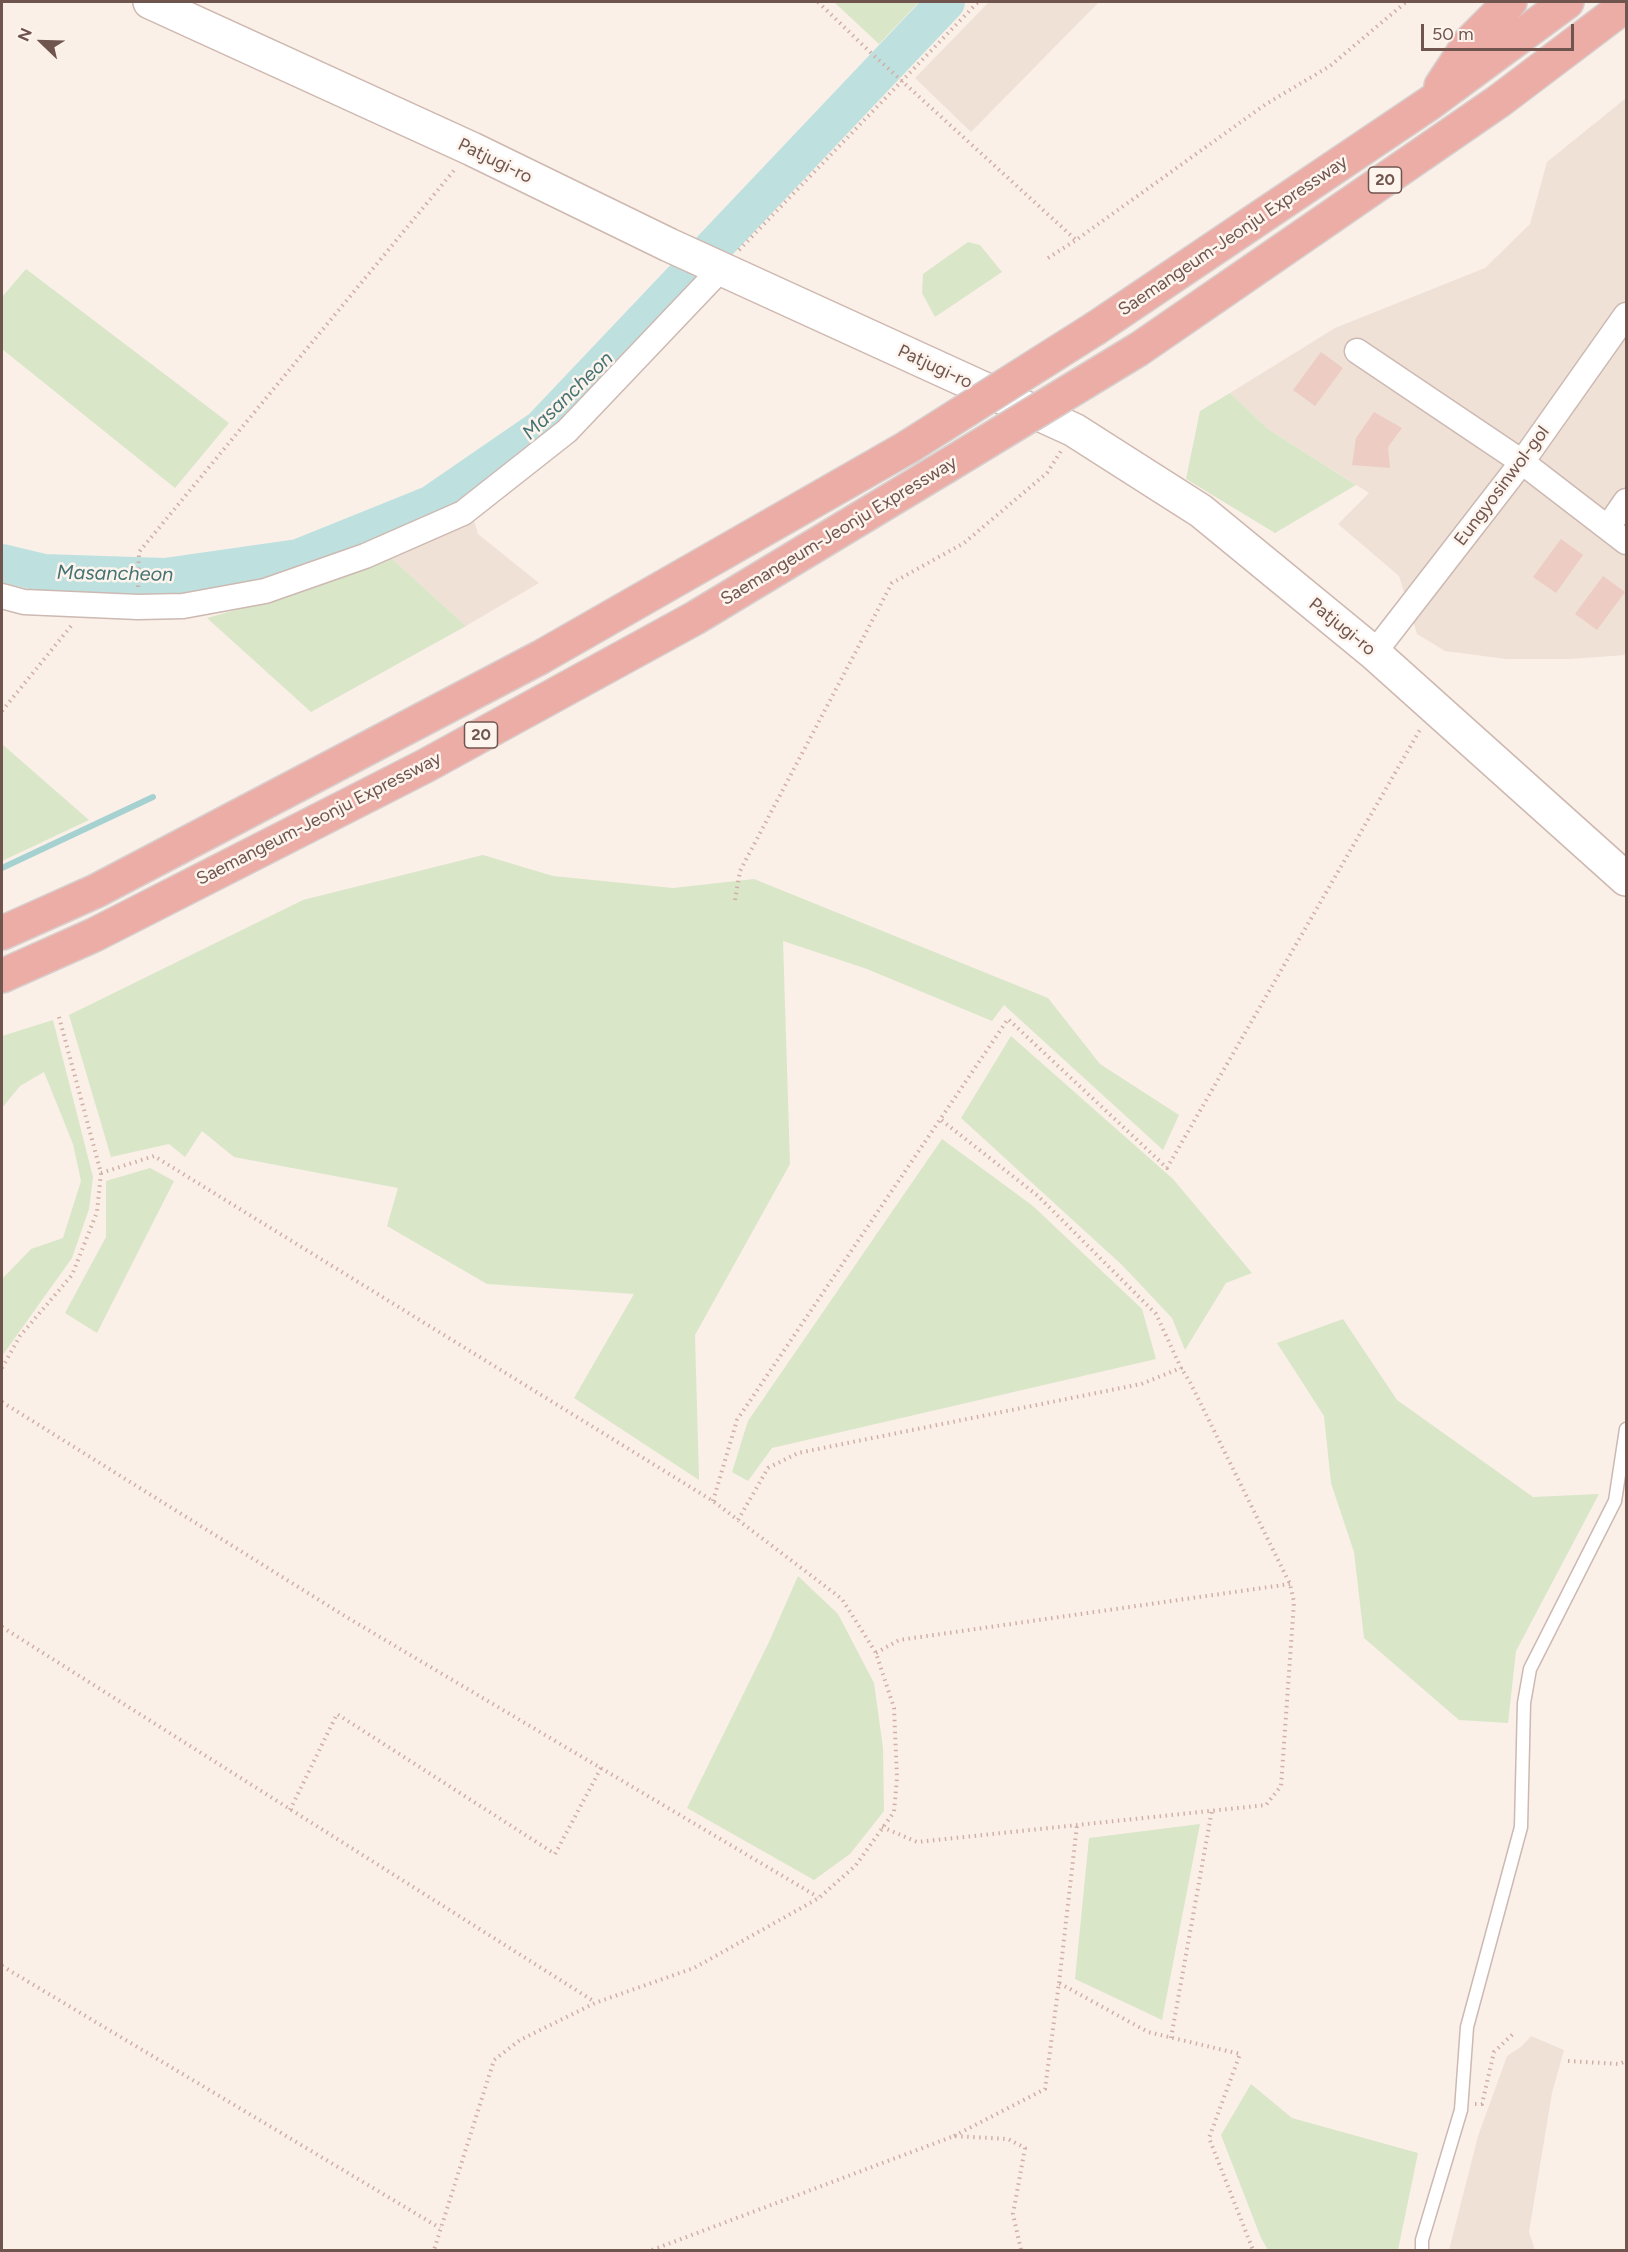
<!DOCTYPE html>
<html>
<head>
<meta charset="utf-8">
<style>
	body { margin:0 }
	#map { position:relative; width:1628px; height:2252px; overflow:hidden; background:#faf0e8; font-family:Figtree,sans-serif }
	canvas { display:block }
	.frame { position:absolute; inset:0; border:3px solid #70554f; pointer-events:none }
	.north { position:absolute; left:12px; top:12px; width:60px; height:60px; -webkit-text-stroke:4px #fdf4ed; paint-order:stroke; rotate:293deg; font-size:16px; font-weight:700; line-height:24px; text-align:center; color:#70554f }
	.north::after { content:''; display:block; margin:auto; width:21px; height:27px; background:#70554f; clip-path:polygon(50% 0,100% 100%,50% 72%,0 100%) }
	.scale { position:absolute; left:1421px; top:24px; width:153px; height:27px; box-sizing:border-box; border:3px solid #70554f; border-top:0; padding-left:8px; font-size:18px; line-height:21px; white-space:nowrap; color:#70554f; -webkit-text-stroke:4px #fdf4ed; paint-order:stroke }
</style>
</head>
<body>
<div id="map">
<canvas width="1628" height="2252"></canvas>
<div class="frame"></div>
<div class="north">N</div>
<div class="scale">50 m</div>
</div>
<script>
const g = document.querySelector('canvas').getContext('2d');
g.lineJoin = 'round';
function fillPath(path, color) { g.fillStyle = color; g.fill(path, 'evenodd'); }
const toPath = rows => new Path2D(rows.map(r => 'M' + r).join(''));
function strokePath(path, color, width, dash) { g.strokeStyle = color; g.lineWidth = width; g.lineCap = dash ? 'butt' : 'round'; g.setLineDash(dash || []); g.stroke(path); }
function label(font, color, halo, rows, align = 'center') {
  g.font = font + ' Figtree,sans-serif'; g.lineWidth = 5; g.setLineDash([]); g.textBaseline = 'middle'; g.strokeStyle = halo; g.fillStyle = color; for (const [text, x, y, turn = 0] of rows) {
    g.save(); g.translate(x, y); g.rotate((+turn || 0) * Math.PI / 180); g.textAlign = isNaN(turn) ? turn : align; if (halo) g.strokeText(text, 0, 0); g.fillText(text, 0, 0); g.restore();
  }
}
fillPath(toPath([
	[989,2,1099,2,971,132,915,78],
	[1626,98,1626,655,1570,659,1506,659,1445,651,1417,634,1399,576,1338,524,1369,493,1268,429,1230,393,1335,328,1485,268,1530,224,1547,162],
	[473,517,478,534,539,583,466,626,390,557],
	[1531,2036,1564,2050,1552,2093,1529,2232,1535,2250,1449,2250,1478,2136,1507,2056,1522,2046]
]), '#f0e1d7');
fillPath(toPath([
	[834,2,919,2,879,44],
	[968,242,980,245,1002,272,935,317,922,293,923,274],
	[26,269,229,423,175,488,2,349,2,297],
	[1230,393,1268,429,1356,485,1275,533,1186,479,1200,411],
	[390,557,466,626,311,712,207,618,289,595],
	[2,744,89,820,2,861],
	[483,855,553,876,673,888,754,879,1048,998,1100,1064,1179,1115,1163,1150,1004,1005,992,1021,867,969,783,941,790,1164,695,1335,699,1480,574,1398,634,1294,487,1284,387,1226,398,1188,234,1157,202,1131,185,1157,169,1144,111,1157,69,1015,303,900],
	[53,1020,93,1177,89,1209,72,1258,2,1356,2,1279,31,1249,63,1238,81,1181,73,1144,44,1072,20,1086,2,1108,2,1036],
	[1011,1036,1173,1179,1252,1273,1226,1283,1185,1350,1172,1318,1122,1265,961,1118],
	[942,1139,1033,1206,1142,1309,1156,1359,772,1448,748,1481,732,1472,748,1421],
	[150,1168,174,1181,97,1333,65,1313,106,1237,106,1181],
	[1343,1319,1397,1400,1533,1497,1599,1494,1516,1651,1508,1723,1459,1720,1364,1638,1354,1552,1331,1483,1324,1416,1277,1343],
	[798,1576,838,1614,874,1683,883,1748,884,1811,850,1854,814,1880,687,1808,769,1642],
	[1200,1824,1162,2020,1075,1979,1089,1838],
	[1251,2084,1292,2118,1418,2153,1398,2250,1268,2250,1261,2238,1221,2135]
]), '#d9e6c8');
strokePath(toPath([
	[2,868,153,797]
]), '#a6d1d1', 6);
strokePath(toPath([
	[2,563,44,573,165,577,298,558,432,504,541,429,946,2]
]), '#bee1e0', 38);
fillPath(toPath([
	[1321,352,1343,368,1315,406,1293,390],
	[1374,412,1402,428,1388,447,1390,468,1352,465,1356,438],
	[1561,539,1583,555,1556,593,1533,577],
	[1603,576,1625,592,1597,630,1575,614]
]), '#ecccc3');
const lane = toPath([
	[1422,2250,1422,2240,1461,2110,1467,2027,1521,1827,1524,1703,1530,1669,1615,1501,1626,1429]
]);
const street = toPath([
	[1357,351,1522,462,1626,542],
	[1608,527,1626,501],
	[2,596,24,602,138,607,183,606,265,591,365,556,463,513,567,431,721,269],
	[1374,653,1522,462,1626,315]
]);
const secondary = toPath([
	[150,2,472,149,669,245,1074,430,1201,511,1374,653,1626,879]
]);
const highway = toPath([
	[1441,86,1470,42,1510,2],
	[1096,328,1430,103,1567,2],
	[1139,349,1499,101,1626,5],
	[2,933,96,891,541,657,908,447],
	[2,976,94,935,425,766,695,618,945,467]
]);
strokePath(lane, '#ccb9b2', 15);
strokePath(street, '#ccb9b2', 27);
strokePath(secondary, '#ceb8b0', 36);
strokePath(highway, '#d7cfce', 36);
strokePath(toPath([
	[818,2,869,51,1076,240],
	[739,250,978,2],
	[1048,258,1076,240,1266,104,1330,66,1406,2],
	[138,587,139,552,456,168],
	[2,711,71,626],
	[735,900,740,871,892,583,964,543,1047,473,1061,451],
	[101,1173,154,1156,713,1501,842,1599,876,1653,894,1708,897,1778,894,1812,856,1865,819,1898,694,1968,595,2003,520,2040,494,2060,434,2250],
	[2,1368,20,1336,72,1275,97,1212,101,1173,59,1017],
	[2,1402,348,1618,818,1897],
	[713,1501,737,1420,1008,1019,1167,1168,1421,728],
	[738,1520,768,1468,798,1453,1141,1384,1181,1368,1156,1314,1038,1196,940,1119],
	[2,1627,595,2002],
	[876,1653,899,1640,1290,1584],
	[290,1810,337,1714,555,1854,601,1768],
	[882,1827,917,1842,1266,1805,1281,1786,1294,1602,1290,1584,1190,1382,1181,1368],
	[2,1966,440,2228],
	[1059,1983,1077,1825],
	[1171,2038,1212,1810],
	[1568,2061,1619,2064,1626,2061],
	[1475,2104,1482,2104,1494,2052,1515,2032],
	[954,2136,1045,2089,1059,1983,1148,2032,1240,2054,1209,2138,1253,2250],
	[652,2250,954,2136,1008,2139,1025,2148,1013,2214,1021,2250]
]), '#d1afa6', 4, [1.5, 4.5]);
strokePath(lane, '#fff', 12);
strokePath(street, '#fff', 24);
strokePath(secondary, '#fff', 33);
strokePath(highway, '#ecada6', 33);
const highwayBridge = toPath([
	[908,447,1096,328],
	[945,467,1139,349]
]);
strokePath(highwayBridge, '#d7cfce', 36, []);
strokePath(highwayBridge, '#ecada6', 33);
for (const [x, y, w] of [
	[1385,180,33],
	[481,735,33]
]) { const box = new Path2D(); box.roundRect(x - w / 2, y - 13, w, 26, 4.5); g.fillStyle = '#fdf4ed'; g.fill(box); strokePath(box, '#70554f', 1.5); }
label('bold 16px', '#70554f', null, [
	["20",1385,180],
	["20",481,735]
]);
label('18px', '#70554f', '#fdf4ed', [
	["Patjugi-ro",495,161,26],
	["Saemangeum-Jeonju Expressway",1233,236,-34],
	["Patjugi-ro",935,367,25],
	["Eungyosinwol-gol",1502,486,-53],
	["Saemangeum-Jeonju Expressway",839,531,-31],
	["Patjugi-ro",1342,627,39],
	["Saemangeum-Jeonju Expressway",319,819,-27]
]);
label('italic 20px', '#457374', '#fdf4ed', [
	["Masancheon",568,396,-44],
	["Masancheon",115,574,1]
]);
</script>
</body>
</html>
